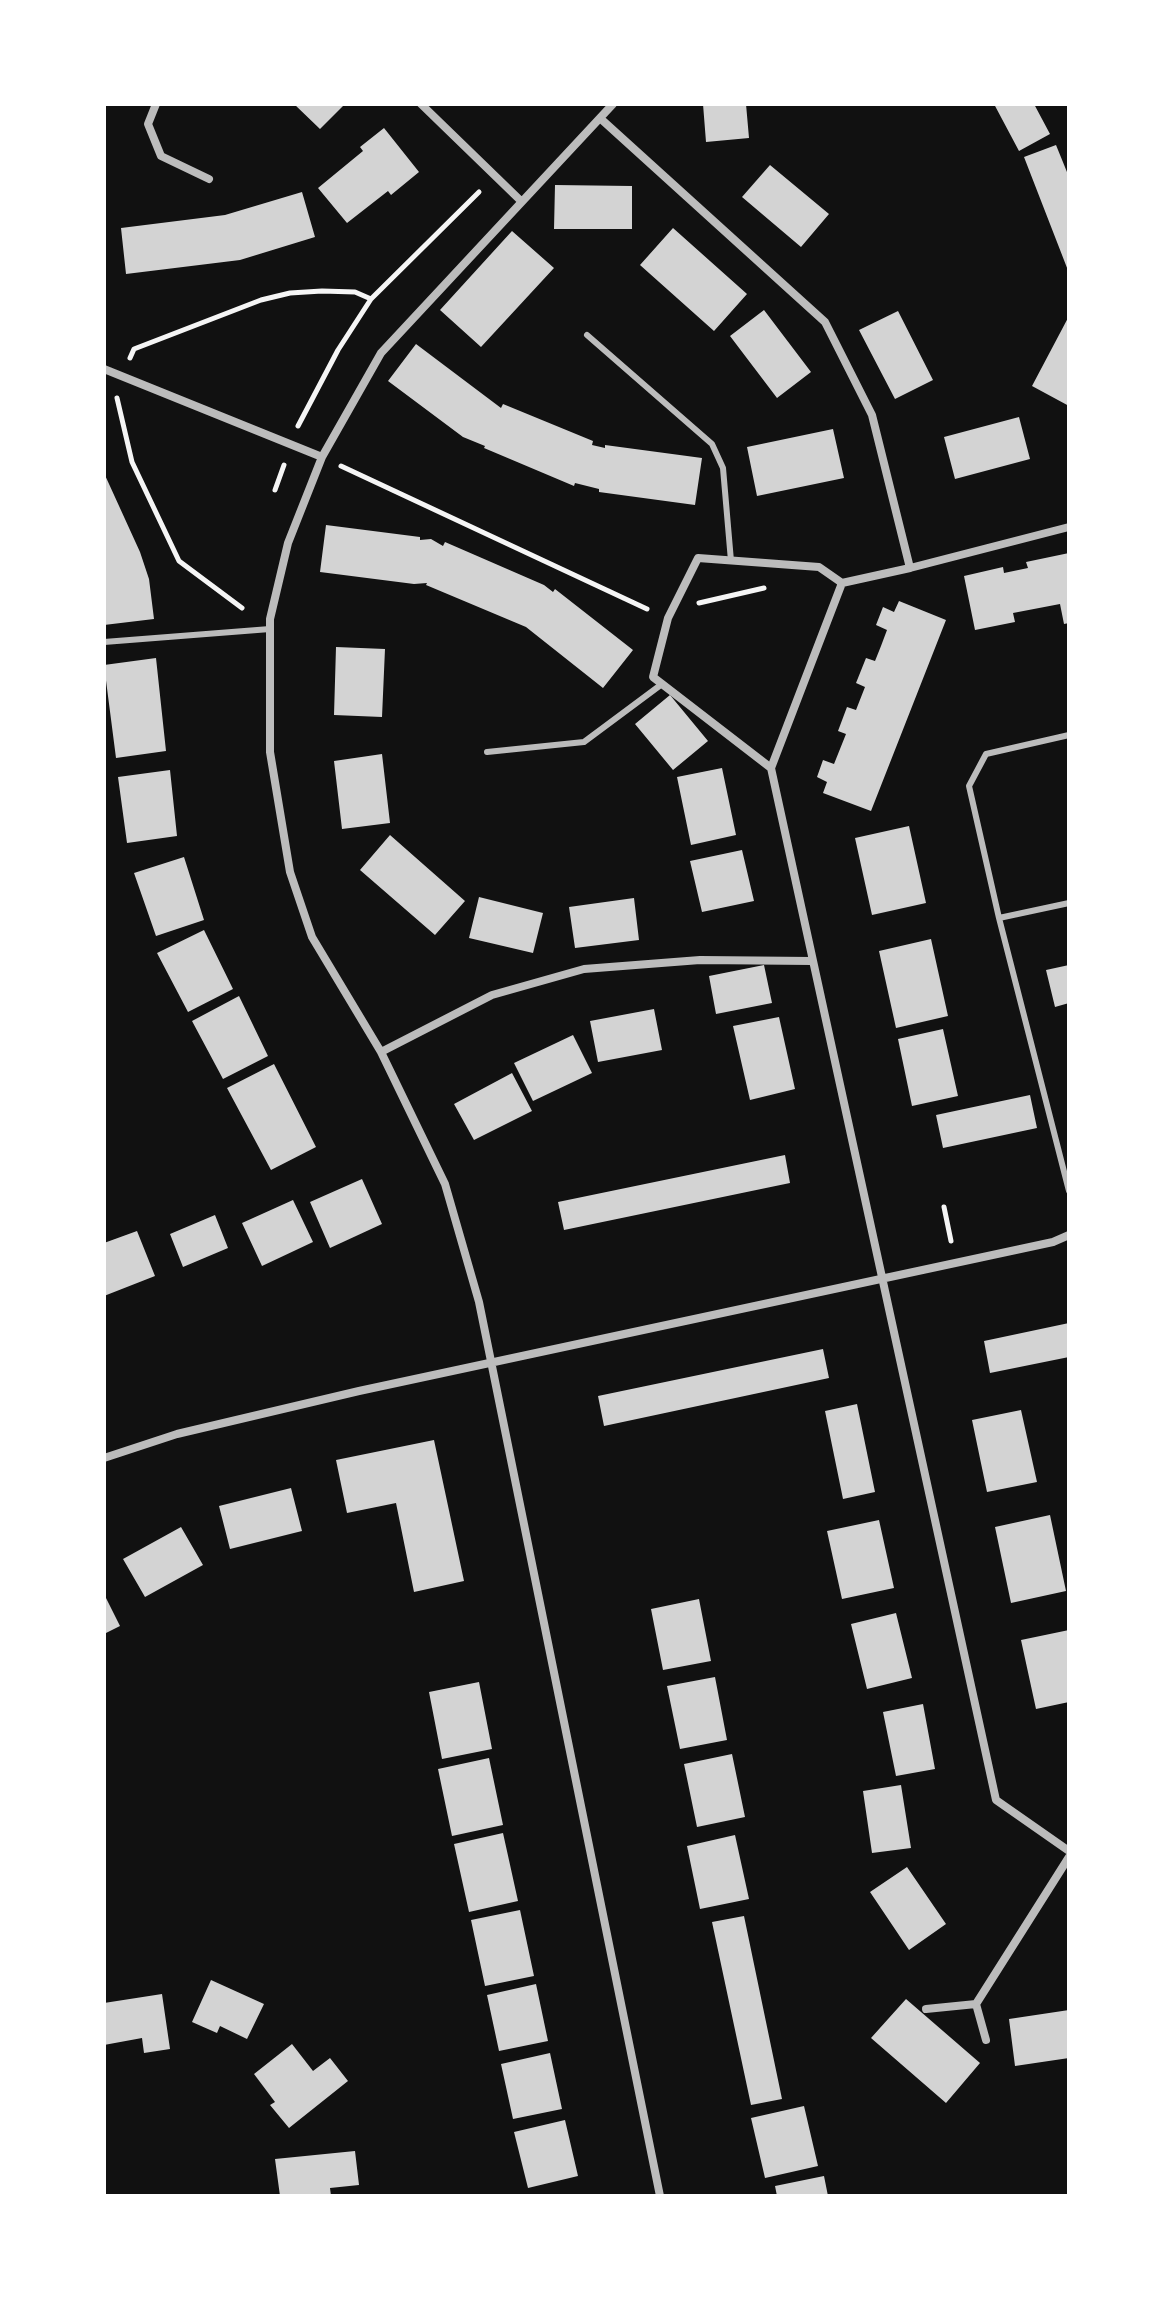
<!DOCTYPE html>
<html>
<head>
<meta charset="utf-8">
<style>
	body { margin:0 }
	#map { position:relative; width:1173px; height:2300px; overflow:hidden; background:#111; font-family:Figtree,sans-serif }
	canvas { display:block }
	.frame { position:absolute; inset:0; border:106px solid #fff; pointer-events:none }
</style>
</head>
<body>
<div id="map">
<canvas width="1173" height="2300"></canvas>
<div class="frame"></div>
</div>
<script>
const g = document.querySelector('canvas').getContext('2d');
g.lineJoin = 'round';
function fillPath(path, color) { g.fillStyle = color; g.fill(path, 'evenodd'); }
const toPath = rows => new Path2D(rows.map(r => 'M' + r).join(''));
function strokePath(path, color, width, dash) { g.strokeStyle = color; g.lineWidth = width; g.lineCap = dash ? 'butt' : 'round'; g.setLineDash(dash || []); g.stroke(path); }
fillPath(toPath([
	[294,104,345,104,320,129],
	[703,104,746,104,749,138,706,142],
	[994,104,1034,104,1050,134,1019,151],
	[384,128,419,172,391,195,388,191,347,223,318,188,363,151,360,147],
	[1056,145,1069,177,1069,273,1024,157],
	[770,165,829,214,801,247,742,197],
	[555,185,632,186,632,229,554,229],
	[302,192,315,237,240,260,126,274,121,228,225,215],
	[673,228,747,294,714,331,640,265],
	[512,231,554,268,481,347,440,310],
	[764,310,811,372,777,398,730,336],
	[898,311,933,380,895,399,859,330],
	[1069,316,1069,406,1032,386],
	[416,344,501,408,503,404,593,441,592,445,605,448,605,445,702,458,695,505,599,492,599,489,575,483,574,486,484,448,485,446,463,437,388,381],
	[1019,417,1030,459,955,479,944,437],
	[833,429,844,478,757,496,747,447],
	[104,473,140,552,149,579,154,619,104,625],
	[326,525,420,537,420,540,431,539,443,546,445,542,544,585,553,592,555,589,633,650,603,688,526,627,426,585,427,583,414,584,320,572],
	[1069,553,1069,623,1064,624,1060,604,1013,613,1015,622,975,630,964,576,1003,567,1004,573,1028,568,1026,562],
	[899,601,946,620,871,811,823,793,827,782,817,777,823,760,834,764,846,734,838,731,847,707,856,710,865,687,856,683,866,658,875,661,881,646,887,630,876,625,883,607,894,612],
	[336,647,385,649,382,717,334,715],
	[156,658,166,751,116,758,104,665],
	[670,695,708,741,673,770,635,724],
	[382,754,390,823,342,829,334,761],
	[722,768,736,835,691,845,677,777],
	[170,770,177,836,127,843,118,777],
	[909,826,926,903,872,915,855,838],
	[390,835,465,901,435,935,360,870],
	[742,850,754,901,702,912,690,861],
	[184,857,204,920,156,936,134,873],
	[479,897,543,913,533,953,469,938],
	[634,898,639,940,575,948,569,907],
	[204,930,233,989,188,1012,157,953],
	[931,939,948,1016,896,1028,879,951],
	[764,965,772,1003,716,1014,709,976],
	[1069,965,1069,1003,1055,1007,1046,970],
	[239,996,268,1056,223,1079,192,1021],
	[654,1009,662,1050,598,1062,590,1021],
	[779,1017,795,1089,750,1100,733,1026],
	[943,1029,958,1096,912,1106,898,1039],
	[573,1035,592,1073,533,1101,514,1063],
	[274,1064,316,1147,271,1170,227,1088],
	[512,1073,532,1111,474,1140,454,1104],
	[1030,1095,1037,1128,943,1148,936,1115],
	[785,1155,790,1183,564,1230,558,1202],
	[362,1179,382,1224,330,1248,310,1202],
	[293,1200,313,1242,262,1266,242,1223],
	[215,1215,228,1248,183,1267,170,1234],
	[137,1231,155,1276,104,1296,104,1243],
	[1069,1323,1069,1357,990,1373,984,1341],
	[823,1349,829,1378,604,1426,598,1396],
	[857,1404,875,1492,843,1499,825,1411],
	[1021,1410,1037,1482,987,1492,972,1420],
	[434,1440,464,1581,414,1592,396,1503,347,1513,336,1460],
	[291,1488,302,1531,230,1549,219,1506],
	[1050,1515,1066,1591,1011,1603,995,1527],
	[879,1520,894,1588,842,1599,827,1531],
	[181,1527,203,1565,145,1597,123,1559],
	[104,1594,120,1626,104,1634],
	[699,1599,711,1661,663,1670,651,1609],
	[896,1613,912,1678,867,1689,851,1624],
	[1069,1630,1069,1702,1036,1709,1021,1640],
	[715,1677,727,1740,680,1749,667,1686],
	[479,1682,492,1749,442,1759,429,1692],
	[923,1704,935,1769,896,1776,883,1712],
	[732,1754,745,1817,697,1827,684,1764],
	[489,1758,503,1825,452,1836,438,1769],
	[901,1785,911,1848,872,1853,863,1791],
	[503,1833,518,1901,469,1912,454,1844],
	[735,1835,749,1899,700,1909,687,1846],
	[907,1867,946,1924,909,1950,870,1892],
	[520,1910,534,1976,485,1986,471,1920],
	[744,1916,782,2099,751,2105,712,1922],
	[211,1980,264,2004,247,2039,220,2026,217,2033,192,2022],
	[536,1984,548,2041,499,2051,487,1995],
	[162,1994,170,2049,144,2053,142,2038,104,2045,104,2003],
	[906,1999,980,2063,946,2103,871,2038],
	[1069,2010,1069,2058,1015,2066,1009,2019],
	[292,2044,313,2071,330,2058,348,2081,289,2128,270,2105,275,2102,254,2074],
	[550,2053,562,2109,513,2119,501,2064],
	[804,2106,818,2166,765,2178,751,2118],
	[565,2120,578,2176,528,2188,514,2132],
	[355,2151,359,2185,330,2188,331,2196,280,2196,275,2159],
	[824,2176,828,2196,777,2196,775,2186]
]), '#d3d3d3');
strokePath(toPath([
	[130,358,134,349,261,300,290,293,322,291,355,292,371,299],
	[117,398,132,462,179,561,242,608],
	[298,426,338,350,371,299,479,192],
	[341,466,647,609],
	[275,490,284,465],
	[699,603,764,588],
	[944,1207,951,1241]
]), '#f5f5f5', 5);
strokePath(toPath([
	[587,335,712,444,723,468,731,561],
	[104,642,270,629],
	[1069,735,986,754,969,786,999,918,1069,1191],
	[487,752,584,742,662,684],
	[999,918,1069,903]
]), '#bcbcbc', 6);
strokePath(toPath([
	[156,104,148,124,161,156,209,179],
	[421,104,521,201],
	[613,104,381,353,322,457,288,543,270,619,270,752,290,872,312,937,381,1052,445,1184,479,1302,660,2196],
	[601,119,825,322,872,415,910,568],
	[104,369,322,457],
	[1069,527,910,568,842,583,771,768,996,1800,1069,1851],
	[771,768,653,677,668,618,698,558,819,567,842,583],
	[381,1052,492,995,584,969,700,960,812,961],
	[104,1458,177,1434,359,1391,1053,1242,1069,1235],
	[926,2009,976,2004],
	[986,2040,976,2004,1069,1857]
]), '#bcbcbc', 8);
</script>
</body>
</html>
